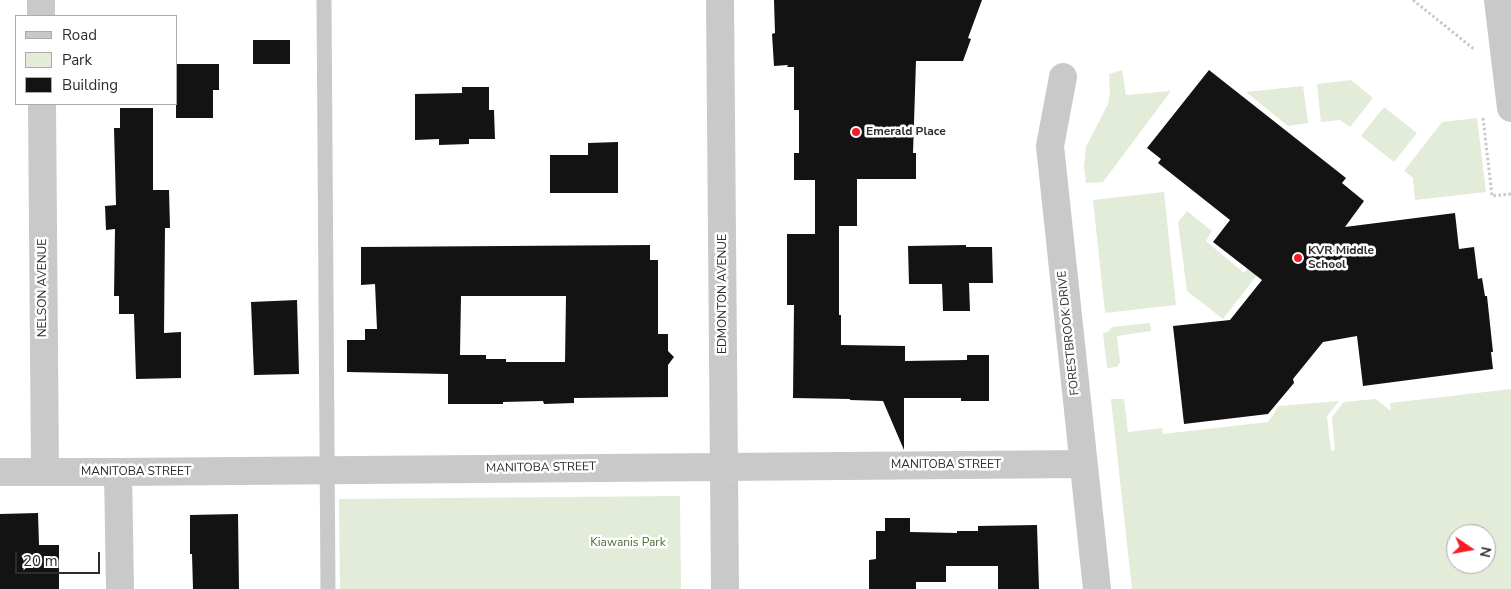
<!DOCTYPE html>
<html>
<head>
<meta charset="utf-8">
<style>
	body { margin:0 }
	#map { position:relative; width:1511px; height:589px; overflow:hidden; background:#fff; font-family:"Nunito Sans",sans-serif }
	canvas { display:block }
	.legend { position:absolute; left:15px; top:15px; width:162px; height:90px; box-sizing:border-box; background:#fff; border:1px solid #ababab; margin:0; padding:6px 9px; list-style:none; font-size:15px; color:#2c2c2c }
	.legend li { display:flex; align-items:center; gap:10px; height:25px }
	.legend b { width:25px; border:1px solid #ababab }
	.north { position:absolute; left:1446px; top:524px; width:50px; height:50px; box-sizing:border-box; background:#fff; border:1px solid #ababab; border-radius:50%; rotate:102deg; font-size:14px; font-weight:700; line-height:20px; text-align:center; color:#2c2c2c }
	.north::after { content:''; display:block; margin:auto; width:18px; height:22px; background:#f61c27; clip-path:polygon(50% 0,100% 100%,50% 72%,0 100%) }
	.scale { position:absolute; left:15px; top:552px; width:85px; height:22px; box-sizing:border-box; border:2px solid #2c2c2c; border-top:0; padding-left:6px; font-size:15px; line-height:18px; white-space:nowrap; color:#2c2c2c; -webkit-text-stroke:4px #fff; paint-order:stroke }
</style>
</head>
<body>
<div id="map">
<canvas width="1511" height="589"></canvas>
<ul class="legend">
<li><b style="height:6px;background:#c9c9c9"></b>Road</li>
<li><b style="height:14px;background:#e2ecd8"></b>Park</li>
<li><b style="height:14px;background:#131313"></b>Building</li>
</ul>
<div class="north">N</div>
<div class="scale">20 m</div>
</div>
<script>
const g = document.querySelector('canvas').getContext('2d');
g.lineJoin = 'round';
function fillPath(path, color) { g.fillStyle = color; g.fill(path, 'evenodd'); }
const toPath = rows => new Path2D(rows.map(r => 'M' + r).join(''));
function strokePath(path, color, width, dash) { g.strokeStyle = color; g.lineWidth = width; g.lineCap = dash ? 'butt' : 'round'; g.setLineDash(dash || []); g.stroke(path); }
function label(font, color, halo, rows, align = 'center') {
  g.font = font + ' "Nunito Sans",sans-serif'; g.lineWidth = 5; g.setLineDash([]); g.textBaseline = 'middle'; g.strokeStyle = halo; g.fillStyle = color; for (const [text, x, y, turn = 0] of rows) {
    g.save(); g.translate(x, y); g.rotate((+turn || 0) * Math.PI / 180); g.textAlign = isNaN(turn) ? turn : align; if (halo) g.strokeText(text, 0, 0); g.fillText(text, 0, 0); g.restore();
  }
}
fillPath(toPath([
	[1122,70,1126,95,1171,91,1103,182,1086,183,1084,167,1086,147,1108,104,1110,92,1109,74],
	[1351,80,1373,98,1350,127,1340,120,1321,122,1317,84],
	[1303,86,1308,123,1288,126,1246,92],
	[1384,107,1417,133,1394,162,1361,136],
	[1477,118,1486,192,1415,200,1413,178,1404,171,1442,122],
	[1164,192,1176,305,1105,313,1093,200],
	[1187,211,1212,231,1206,241,1244,273,1249,267,1258,274,1223,319,1187,291,1178,222],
	[1150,323,1151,331,1117,336,1120,362,1117,367,1107,368,1103,333,1108,332,1112,327],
	[1511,389,1511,589,1132,589,1111,399,1124,399,1128,432,1162,428,1163,434,1268,422,1279,406,1339,401,1327,416,1331,451,1335,450,1332,417,1344,402,1376,399,1391,411,1390,403],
	[1456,534,1486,534,1486,564,1456,564],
	[680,496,681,589,340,589,339,499]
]), '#e2ecd8');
fillPath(toPath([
	[774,0,982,0,968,38,971,39,963,61,916,61,913,153,916,153,916,179,857,179,857,226,839,226,839,315,841,315,841,345,905,346,905,361,967,360,967,355,989,355,989,401,961,401,961,398,904,398,904,450,883,401,850,400,850,399,793,398,794,305,787,305,787,234,815,234,815,180,794,180,794,153,799,153,799,110,794,110,794,67,787,67,788,65,774,66,772,34,775,33],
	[253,40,290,40,290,64,253,64],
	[176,64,219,64,219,90,213,90,213,118,176,118],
	[1209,70,1346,178,1342,183,1364,201,1345,227,1455,213,1459,249,1474,247,1478,279,1482,278,1485,296,1487,296,1493,352,1491,352,1493,369,1363,386,1357,336,1323,342,1293,379,1294,383,1268,414,1184,424,1173,326,1230,320,1262,280,1213,242,1230,220,1158,163,1161,159,1147,148],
	[462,87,489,87,489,110,494,110,495,139,469,139,469,144,439,145,439,139,415,140,415,94,462,93],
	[120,108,153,108,153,190,169,190,170,228,165,228,164,333,181,332,181,378,136,379,134,314,119,314,119,296,114,296,115,229,106,230,105,206,116,205,114,128,120,128],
	[618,142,618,193,550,193,550,155,588,155,588,143],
	[650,245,650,260,658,260,658,334,668,334,668,351,674,357,668,365,668,397,574,398,574,403,544,404,543,401,503,402,503,404,448,404,448,374,347,372,347,340,365,340,365,329,377,329,375,284,361,285,361,247],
	[461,296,566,296,565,362,506,362,506,359,486,359,486,355,460,355],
	[966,245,966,247,992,247,993,283,969,283,970,311,943,311,942,284,909,284,908,246],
	[297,300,299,374,254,375,251,302],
	[38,513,39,545,59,545,59,589,0,589,0,514],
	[238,514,239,589,193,589,192,554,190,554,190,515],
	[885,518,910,518,910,532,957,533,957,531,978,531,978,526,1037,525,1039,589,998,589,998,566,946,566,946,582,916,582,916,589,869,589,869,560,876,559,876,531,885,531]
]), '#131313');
strokePath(toPath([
	[1413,0,1475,50],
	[1483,118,1492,196,1511,194]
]), '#c9c9c9', 3, [2.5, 2.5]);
strokePath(toPath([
	[324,0,328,589]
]), '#c9c9c9', 15);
strokePath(toPath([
	[41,0,41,16],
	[720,0,725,589],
	[1498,0,1511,108],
	[1063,77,1050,146,1097,589],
	[42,104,45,471],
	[0,472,118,472,1083,464],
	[118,472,120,589]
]), '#c9c9c9', 28);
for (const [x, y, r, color] of [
	[856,132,5,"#f61c27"],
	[1298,258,5,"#f61c27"]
]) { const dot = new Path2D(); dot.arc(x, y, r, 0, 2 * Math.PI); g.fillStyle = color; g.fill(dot); strokePath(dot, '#fff', 2); }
label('bold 12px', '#2c2c2c', '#fff', [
	["Emerald Place",866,132],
	["KVR Middle",1308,251],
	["School",1308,265]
], 'left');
label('12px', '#2c2c2c', '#fff', [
	["NELSON AVENUE",43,288,-90],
	["EDMONTON AVENUE",723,294,-90],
	["FORESTBROOK DRIVE",1069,333,-96],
	["MANITOBA STREET",946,465],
	["MANITOBA STREET",541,468,-1],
	["MANITOBA STREET",136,472]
]);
label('12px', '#4e6c36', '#fff', [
	["Kiawanis Park",628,543]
]);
</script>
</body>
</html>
